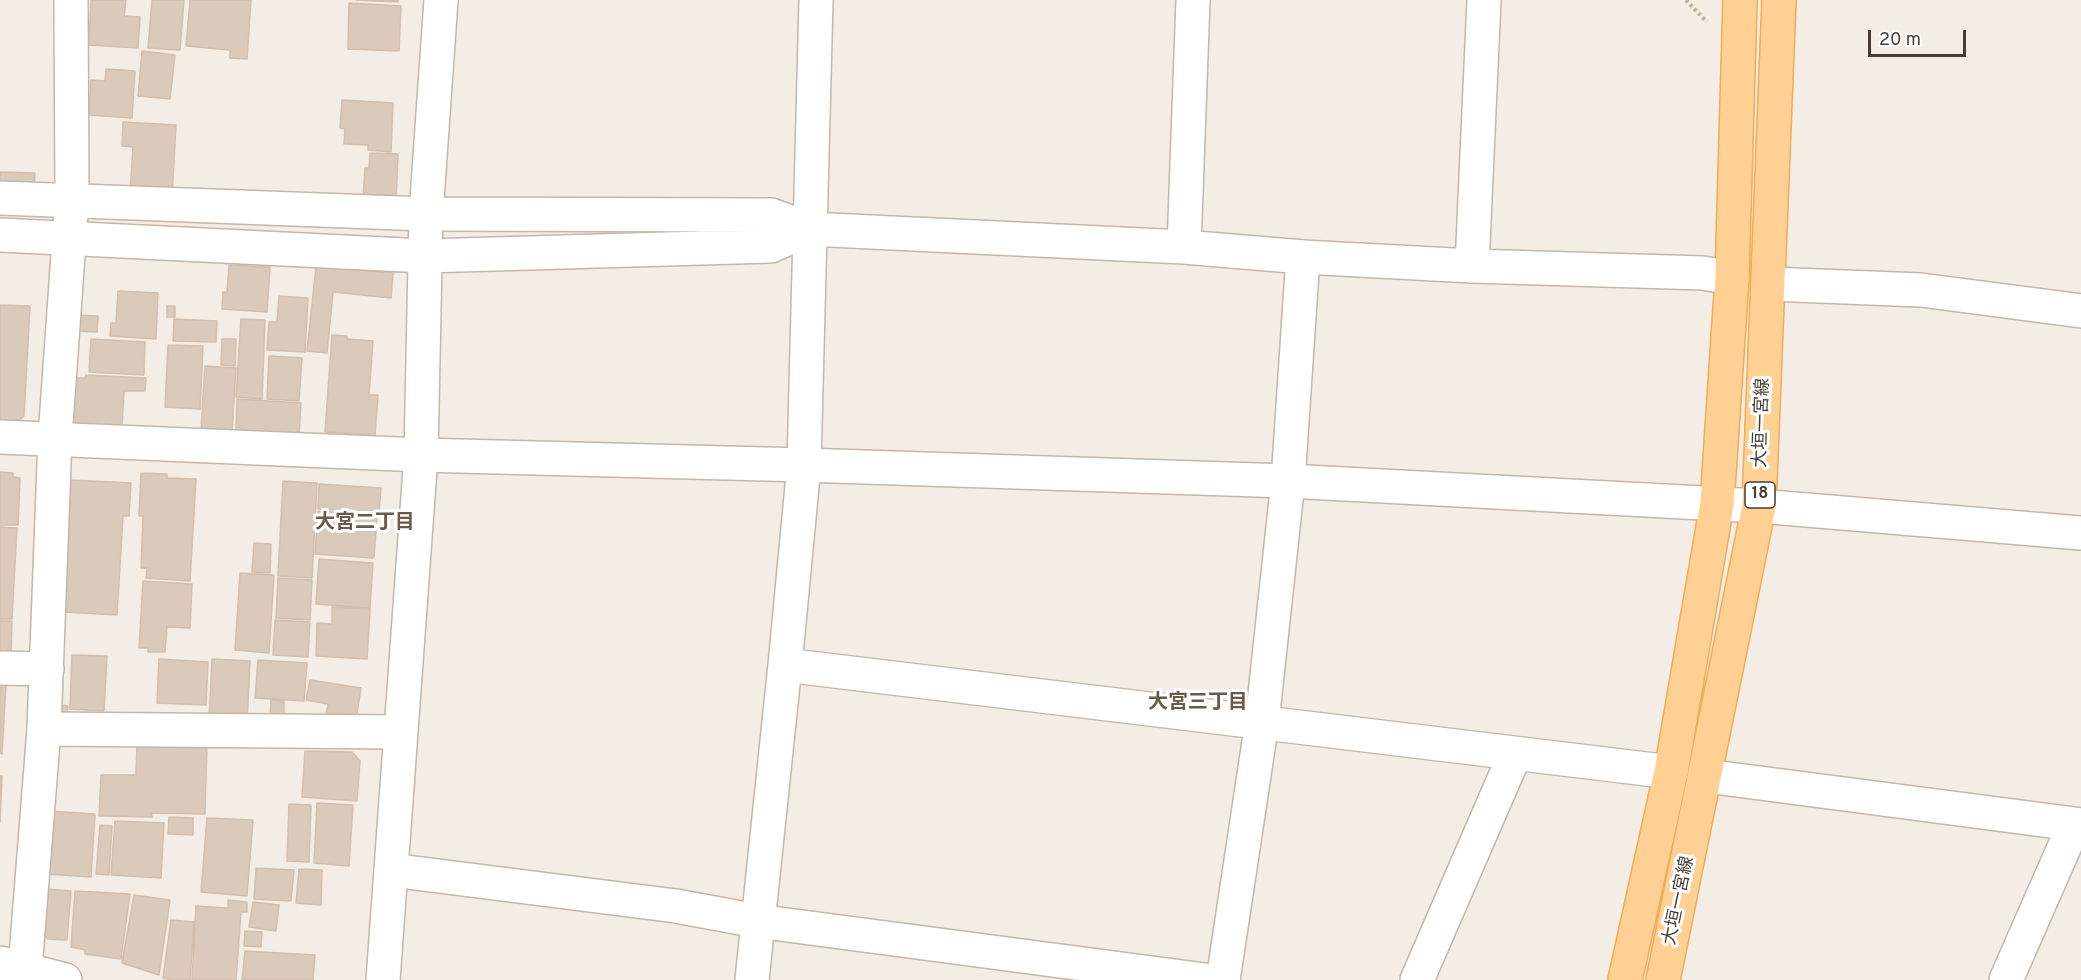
<!DOCTYPE html>
<html>
<head>
<meta charset="utf-8">
<style>
	body { margin:0 }
	#map { position:relative; width:2081px; height:980px; overflow:hidden; background:#f4ede5; font-family:Overpass,sans-serif }
	canvas { display:block }
	.scale { position:absolute; left:1868px; top:30px; width:98px; height:27px; box-sizing:border-box; border:3px solid #473d34; border-top:0; padding-left:8px; font-size:18px; line-height:21px; white-space:nowrap; color:#473d34; -webkit-text-stroke:4px #fff; paint-order:stroke }
</style>
</head>
<body>
<div id="map">
<canvas width="2081" height="980"></canvas>
<div class="scale">20 m</div>
</div>
<script>
const g = document.querySelector('canvas').getContext('2d');
g.lineJoin = 'round';
function fillPath(path, color) { g.fillStyle = color; g.fill(path, 'evenodd'); }
const toPath = rows => new Path2D(rows.map(r => 'M' + r).join(''));
function strokePath(path, color, width, dash) { g.strokeStyle = color; g.lineWidth = width; g.lineCap = dash ? 'butt' : 'round'; g.setLineDash(dash || []); g.stroke(path); }
function label(font, color, halo, rows, align = 'center') {
  g.font = font + ' Overpass,"Noto Sans JP",sans-serif'; g.lineWidth = 6; g.setLineDash([]); g.textBaseline = 'middle'; g.strokeStyle = halo; g.fillStyle = color; for (const [text, x, y, turn = 0] of rows) {
    g.save(); g.translate(x, y); g.rotate((+turn || 0) * Math.PI / 180); g.textAlign = isNaN(turn) ? turn : align; if (halo) g.strokeText(text, 0, 0); g.fillText(text, 0, 0); g.restore();
  }
}
const building = toPath([
	[91,0,126,0,124,16,140,17,138,48,89,45,91,0],
	[152,0,184,0,180,50,148,48,152,0],
	[190,0,251,0,247,59,230,58,230,50,186,46,190,0],
	[356,0,398,0,398,2,356,0],
	[349,3,401,6,399,51,348,49,349,3],
	[142,51,175,55,170,99,138,96,142,51],
	[106,69,135,71,132,118,89,115,91,80,105,81,106,69],
	[342,100,393,103,391,152,368,150,368,145,344,144,345,129,340,128,342,100],
	[123,122,176,125,172,196,130,194,133,147,122,146,123,122],
	[370,153,398,154,396,200,363,198,365,168,369,168,370,153],
	[0,172,35,173,34,191,0,195,0,172],
	[229,265,270,267,267,312,222,309,223,292,227,292,229,265],
	[316,266,393,273,391,298,333,292,327,353,307,351,316,266],
	[118,291,158,293,156,339,110,336,111,323,116,323,118,291],
	[279,296,308,298,305,352,267,350,269,322,277,322,279,296],
	[0,305,30,306,24,416,14,424,0,424,0,305],
	[167,306,175,306,175,317,167,317,167,306],
	[73,315,98,316,97,332,72,331,73,315],
	[174,319,217,321,216,342,173,341,174,319],
	[241,319,265,320,262,399,236,397,241,319],
	[332,335,347,336,347,339,373,341,369,395,378,395,375,435,325,432,332,335],
	[91,339,145,342,144,375,89,372,91,339],
	[222,339,236,339,235,366,221,365,222,339],
	[168,345,203,346,200,409,165,407,168,345],
	[269,356,302,358,299,401,267,399,269,356],
	[205,366,236,368,232,432,201,431,205,366],
	[86,375,146,378,145,391,124,391,122,428,76,427,66,415,69,378,85,378,86,375],
	[237,399,301,403,299,435,236,433,237,399],
	[0,472,13,473,13,477,20,478,18,525,0,525,0,472],
	[141,473,167,474,167,478,196,479,190,581,146,578,147,568,141,568,143,516,139,516,141,473],
	[71,480,131,483,129,516,123,516,117,615,64,612,71,480],
	[283,481,317,483,312,578,278,576,283,481],
	[319,484,381,488,379,513,318,509,319,484],
	[318,511,377,515,374,558,315,554,318,511],
	[0,527,17,528,12,619,0,619,0,527],
	[254,543,271,544,270,573,252,572,254,543],
	[319,559,373,563,370,608,316,604,319,559],
	[240,573,274,575,269,653,235,650,240,573],
	[278,578,312,580,310,620,276,618,278,578],
	[143,581,192,584,190,628,167,627,165,652,148,652,148,648,139,648,143,581],
	[332,607,370,609,367,659,316,656,317,623,332,624,332,607],
	[275,620,310,622,308,657,273,655,275,620],
	[0,621,12,621,11,652,0,660,0,621],
	[72,655,107,656,104,711,70,709,72,655],
	[159,659,208,662,206,705,157,703,159,659],
	[212,659,250,661,247,723,209,721,212,659],
	[258,660,307,663,304,701,255,698,258,660],
	[310,680,361,688,356,720,326,715,328,704,306,700,310,680],
	[0,684,6,685,2,754,0,753,0,684],
	[271,700,284,701,284,717,270,716,271,700],
	[58,705,68,706,67,713,57,713,58,705],
	[207,743,205,814,151,813,152,817,99,816,101,775,136,775,137,745,207,743],
	[305,751,352,752,360,761,357,801,302,797,305,751],
	[0,776,2,776,0,822,0,776],
	[317,803,353,805,349,866,314,863,317,803],
	[289,804,311,805,309,862,287,861,289,804],
	[48,811,95,814,91,877,45,874,48,811],
	[169,817,193,818,193,835,168,834,169,817],
	[207,818,253,820,247,896,201,892,207,818],
	[115,821,164,823,161,878,111,875,115,821],
	[100,825,112,826,109,875,96,874,100,825],
	[256,868,294,870,291,901,254,899,256,868],
	[299,869,322,870,321,905,296,903,299,869],
	[45,889,71,891,67,940,48,939,39,930,45,889],
	[75,891,130,894,121,959,85,954,85,950,71,947,75,891],
	[134,895,170,900,159,975,122,963,134,895],
	[228,900,247,902,247,912,241,912,236,980,192,980,196,906,228,908,228,900],
	[253,902,279,905,276,931,249,927,253,902],
	[171,920,194,922,190,980,171,980,163,978,171,920],
	[245,931,262,932,261,947,244,946,245,931],
	[245,951,315,955,313,980,242,980,245,951]
]);
fillPath(building, '#dacabc');
strokePath(building, '#d2beab', 1.5);
const minor = toPath([
	[0,198,426,214,771,215,809,229,1184,247,1303,257,1472,266,1703,273,1732,278],
	[0,235,425,256,771,246,809,229],
	[1184,247,1193,0],
	[1472,266,1484,0],
	[1769,284,1921,290,2081,311],
	[0,437,421,455,804,465,1288,481,1759,506,2081,533],
	[785,665,1671,772],
	[0,668,47,669],
	[44,729,400,732],
	[1706,776,2081,825],
	[391,870,676,906,757,921,1205,980],
	[752,980,785,665,804,465,816,0],
	[1417,980,1515,754],
	[2006,980,2074,825]
]);
const tertiary = toPath([
	[0,963,65,980],
	[25,969,44,729,55,438,72,199,71,0],
	[383,980,421,455,426,214,441,0],
	[1223,980,1262,722,1288,481,1303,257]
]);
const primary = toPath([
	[1625,980,1671,772,1717,504,1732,278,1740,0],
	[1663,980,1759,506,1779,0]
]);
strokePath(minor, '#c4b6a9', 36);
strokePath(tertiary, '#c4b6a9', 36);
strokePath(primary, '#f0ac57', 36);
strokePath(toPath([
	[1686,0,1707,22]
]), '#c4ad96', 4, [3, 3]);
strokePath(minor, '#fff', 33);
strokePath(tertiary, '#fff', 33);
strokePath(primary, '#ffd093', 33);
for (const [x, y, w] of [
	[1760,495,30]
]) { const box = new Path2D(); box.roundRect(x - w / 2, y - 13, w, 26, 4.5); g.fillStyle = '#fff'; g.fill(box); strokePath(box, '#473d34', 1.5); }
label('bold 16px', '#473d34', null, [
	["18",1760,495]
]);
label('18px', '#473d34', '#fff', [
	["大垣一宮線",1763,423,-88],
	["大垣一宮線",1680,901,-78]
]);
label('bold 20px', '#6b594a', '#fff', [
	["大宮二丁目",365,524],
	["大宮三丁目",1198,704]
]);
</script>
</body>
</html>
